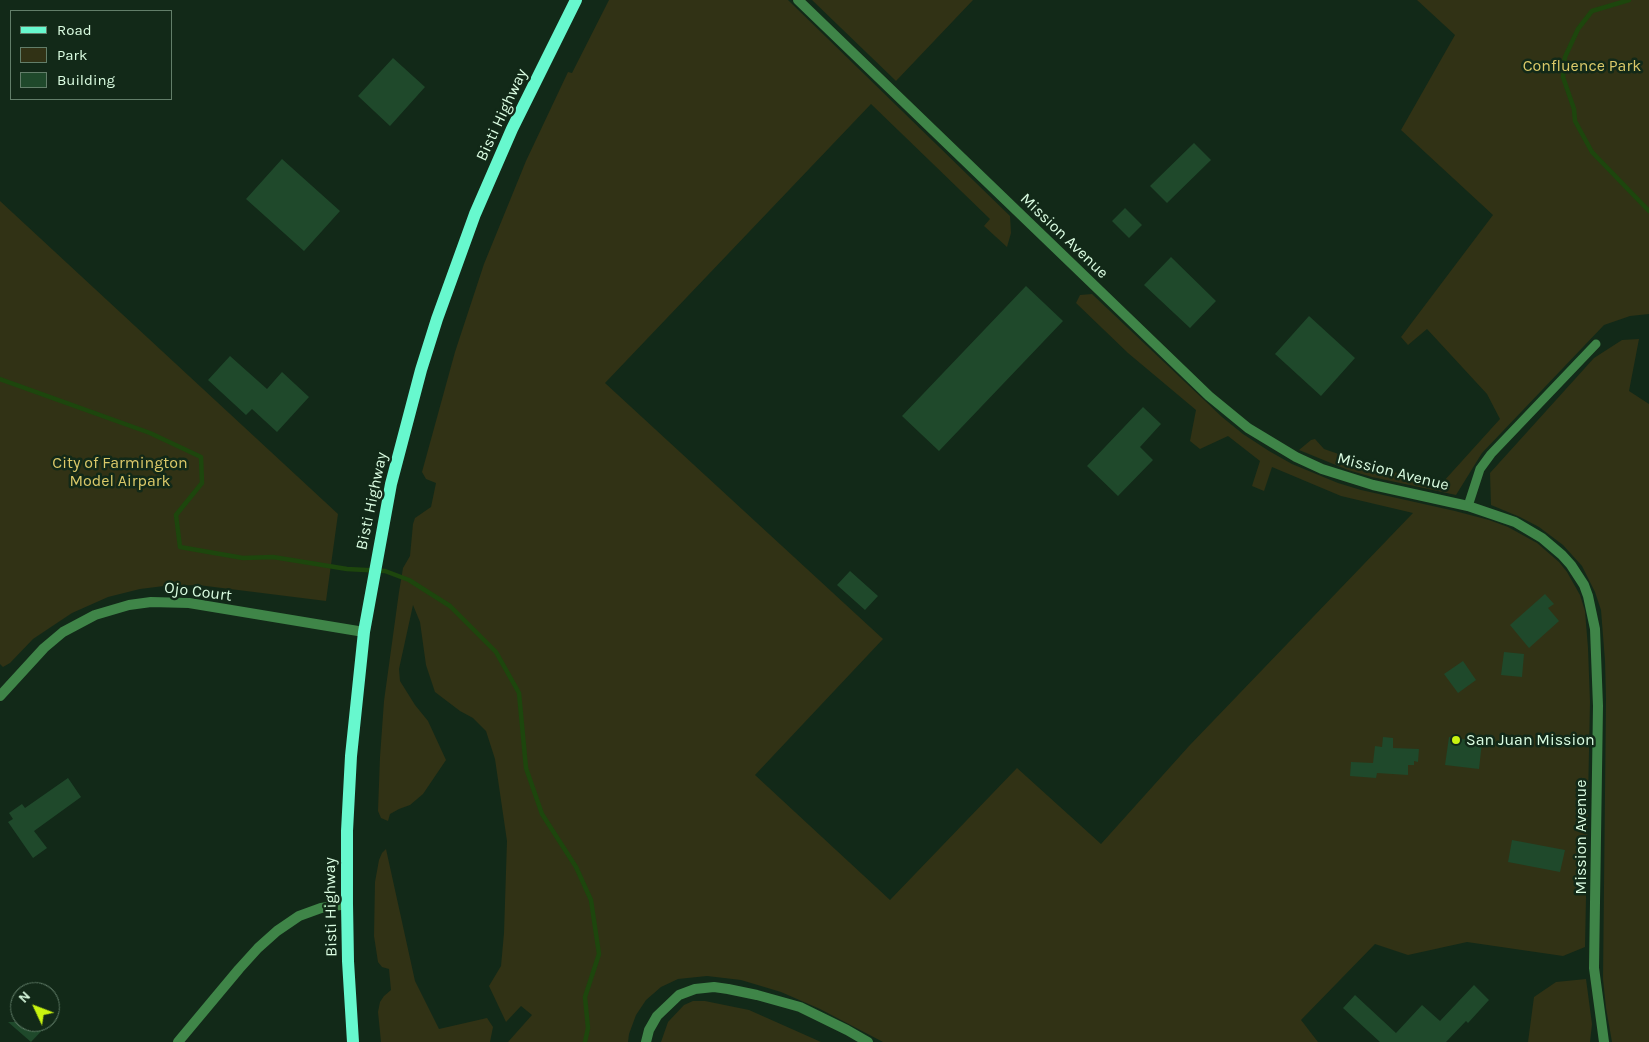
<!DOCTYPE html>
<html>
<head>
<meta charset="utf-8">
<style>
	body { margin:0 }
	#map { position:relative; width:1649px; height:1042px; overflow:hidden; background:#122918; font-family:Karla,sans-serif }
	canvas { display:block }
	.legend { position:absolute; left:10px; top:10px; width:162px; height:90px; box-sizing:border-box; background:#122918; border:1px solid #627e69; margin:0; padding:6px 9px; list-style:none; font-size:15px; color:#dbfde2 }
	.legend li { display:flex; align-items:center; gap:10px; height:25px }
	.legend b { width:25px; border:1px solid #627e69 }
	.north { position:absolute; left:10px; top:982px; width:50px; height:50px; box-sizing:border-box; background:#122918; border:1px solid #627e69; border-radius:50%; rotate:313deg; font-size:14px; font-weight:700; line-height:20px; text-align:center; color:#dbfde2 }
	.north::after { content:''; display:block; margin:auto; width:18px; height:22px; background:#c9f410; clip-path:polygon(50% 0,100% 100%,50% 72%,0 100%) }
</style>
</head>
<body>
<div id="map">
<canvas width="1649" height="1042"></canvas>
<ul class="legend">
<li><b style="height:6px;background:#67f8ce"></b>Road</li>
<li><b style="height:14px;background:#313215"></b>Park</li>
<li><b style="height:14px;background:#1f492b"></b>Building</li>
</ul>
<div class="north">N</div>
</div>
<script>
const g = document.querySelector('canvas').getContext('2d');
g.lineJoin = 'round';
function fillPath(path, color) { g.fillStyle = color; g.fill(path, 'evenodd'); }
const toPath = rows => new Path2D(rows.map(r => 'M' + r).join(''));
function strokePath(path, color, width, dash) { g.strokeStyle = color; g.lineWidth = width; g.lineCap = dash ? 'butt' : 'round'; g.setLineDash(dash || []); g.stroke(path); }
function label(font, color, halo, rows, align = 'center') {
  g.font = font + ' Karla,sans-serif'; g.lineWidth = 5; g.setLineDash([]); g.textBaseline = 'middle'; g.strokeStyle = halo; g.fillStyle = color; for (const [text, x, y, turn = 0] of rows) {
    g.save(); g.translate(x, y); g.rotate((+turn || 0) * Math.PI / 180); g.textAlign = isNaN(turn) ? turn : align; if (halo) g.strokeText(text, 0, 0); g.fillText(text, 0, 0); g.restore();
  }
}
fillPath(toPath([
	[609,0,788,0,1010,216,1011,233,1007,247,984,226,990,219,871,104,605,383,883,639,755,775,890,900,1017,768,1101,844,1189,746,1413,513,1341,496,1272,467,1264,491,1252,486,1260,461,1228,436,1200,449,1190,441,1196,410,1128,353,1076,303,1080,295,1092,294,1222,417,1243,434,1269,451,1292,464,1338,483,1361,490,1455,511,1489,520,1508,527,1537,543,1559,562,1567,572,1580,595,1585,611,1588,648,1590,702,1585,947,1563,956,1467,942,1408,955,1375,944,1301,1020,1318,1042,883,1042,820,1009,781,992,741,980,707,976,678,979,661,987,646,1000,636,1015,629,1034,628,1042,508,1042,532,1015,521,1006,506,1022,489,986,501,966,504,933,507,841,495,759,486,731,473,718,460,711,435,692,426,665,420,622,413,605,399,669,400,681,415,705,428,721,446,760,423,794,410,805,399,809,390,814,388,821,381,818,378,811,380,757,384,701,399,592,403,568,410,556,413,524,415,518,431,507,436,483,426,479,422,472,455,352,484,264,526,161,568,72,572,73],
	[812,0,973,0,896,81],
	[1417,0,1649,0,1649,314,1630,316,1604,325,1482,453,1456,495,1372,477,1348,470,1299,450,1311,440,1315,439,1324,449,1388,471,1443,482,1500,419,1487,394,1427,329,1408,345,1401,337,1493,215,1401,130,1455,35],
	[0,201,338,514,326,601,198,585,164,586,140,589,108,597,72,613,33,639,10,663,3,667,0,664],
	[1639,339,1629,391,1649,404,1649,1042,1612,1042,1606,1008,1603,979,1606,699,1605,661,1601,610,1595,592,1582,566,1563,545,1539,527,1520,517,1491,505,1490,473,1594,358,1622,340],
	[386,849,415,981,439,1029,487,1018,493,1027,490,1042,381,1042,378,1012,380,1002,384,996,391,990,389,969,382,967,378,962,374,936,375,882,379,860,382,853],
	[1586,979,1592,1024,1590,1042,1528,1042,1534,997,1556,982],
	[693,1001,705,1001,749,1010,821,1042,661,1042,668,1022,684,1005]
]), '#313215');
strokePath(toPath([
	[1629,0,1592,11,1578,29,1565,57,1563,77,1574,109,1575,121,1592,152,1649,211],
	[0,379,150,433,201,457,202,483,176,515,180,547,243,558,273,557,347,569,385,571,409,580,450,606,496,652,519,693,526,768,542,814,576,867,591,900,599,954,585,997,588,1028,585,1042]
]), '#1d460d', 4.5);
fillPath(toPath([
	[393,58,425,87,390,126,358,96],
	[1194,143,1211,160,1167,203,1150,186],
	[282,159,340,211,304,251,246,199],
	[1125,208,1142,225,1129,238,1112,221],
	[1171,257,1216,301,1190,328,1144,285],
	[1026,286,1063,321,939,451,902,416],
	[1309,316,1355,358,1321,396,1275,354],
	[230,356,267,389,282,372,309,397,277,432,252,409,246,415,208,380],
	[1143,407,1161,424,1140,447,1153,460,1118,496,1087,466],
	[850,571,878,596,865,610,837,585],
	[1545,594,1554,604,1548,608,1559,621,1529,648,1510,625],
	[1504,652,1524,654,1522,677,1501,675],
	[1463,661,1476,680,1458,693,1444,674],
	[1383,737,1393,738,1393,748,1419,749,1418,762,1414,761,1414,765,1408,765,1408,775,1377,773,1376,778,1350,776,1351,762,1373,763,1375,746,1382,747],
	[1449,737,1482,742,1479,769,1445,765],
	[68,778,81,797,34,831,47,848,33,858,8,822,13,819,9,813,22,804,25,808],
	[1512,840,1565,850,1560,872,1508,862],
	[1474,985,1489,1000,1468,1023,1466,1021,1446,1042,1380,1042,1343,1008,1355,995,1396,1033,1422,1005,1440,1021],
	[8,1022,50,1022,31,1042]
]), '#1f492b');
strokePath(toPath([
	[1468,506,1480,469,1491,454,1596,344]
]), '#3f8548', 9);
strokePath(toPath([
	[798,0,1209,396,1248,428,1296,457,1322,469,1373,485,1468,506,1515,522,1542,538,1562,555,1571,565,1584,585,1588,596,1595,629,1598,706,1594,968,1604,1042],
	[0,696,44,648,63,632,95,615,129,605,151,602,189,603,364,632],
	[178,1042,239,969,258,948,277,931,299,916,321,908,347,904],
	[646,1042,649,1030,657,1016,679,995,695,989,714,987,728,989,757,995,800,1007,847,1030,868,1042]
]), '#3f8548', 10);
strokePath(toPath([
	[353,1042,348,961,347,904,347,831,351,756,364,632,391,484,421,370,437,319,475,214,512,129,576,0]
]), '#67f8ce', 12);
for (const [x, y, r, color] of [
	[1456,740,5,"#c9f410"]
]) { const dot = new Path2D(); dot.arc(x, y, r, 0, 2 * Math.PI); g.fillStyle = color; g.fill(dot); strokePath(dot, '#122918', 2); }
label('16px', '#dbc969', '#122918', [
	["Confluence Park",1582,66],
	["City of Farmington",120,463],
	["Model Airpark",120,481]
]);
label('16px', '#dbfde2', '#122918', [
	["Bisti Highway",502,115,-65],
	["Mission Avenue",1064,236,44],
	["Mission Avenue",1393,472,14],
	["Bisti Highway",372,501,-78],
	["Ojo Court",198,592,7],
	["Mission Avenue",1581,837,-90],
	["Bisti Highway",331,907,-91]
]);
label('16px', '#dbfde2', '#122918', [
	["San Juan Mission",1466,740]
], 'left');
</script>
</body>
</html>
